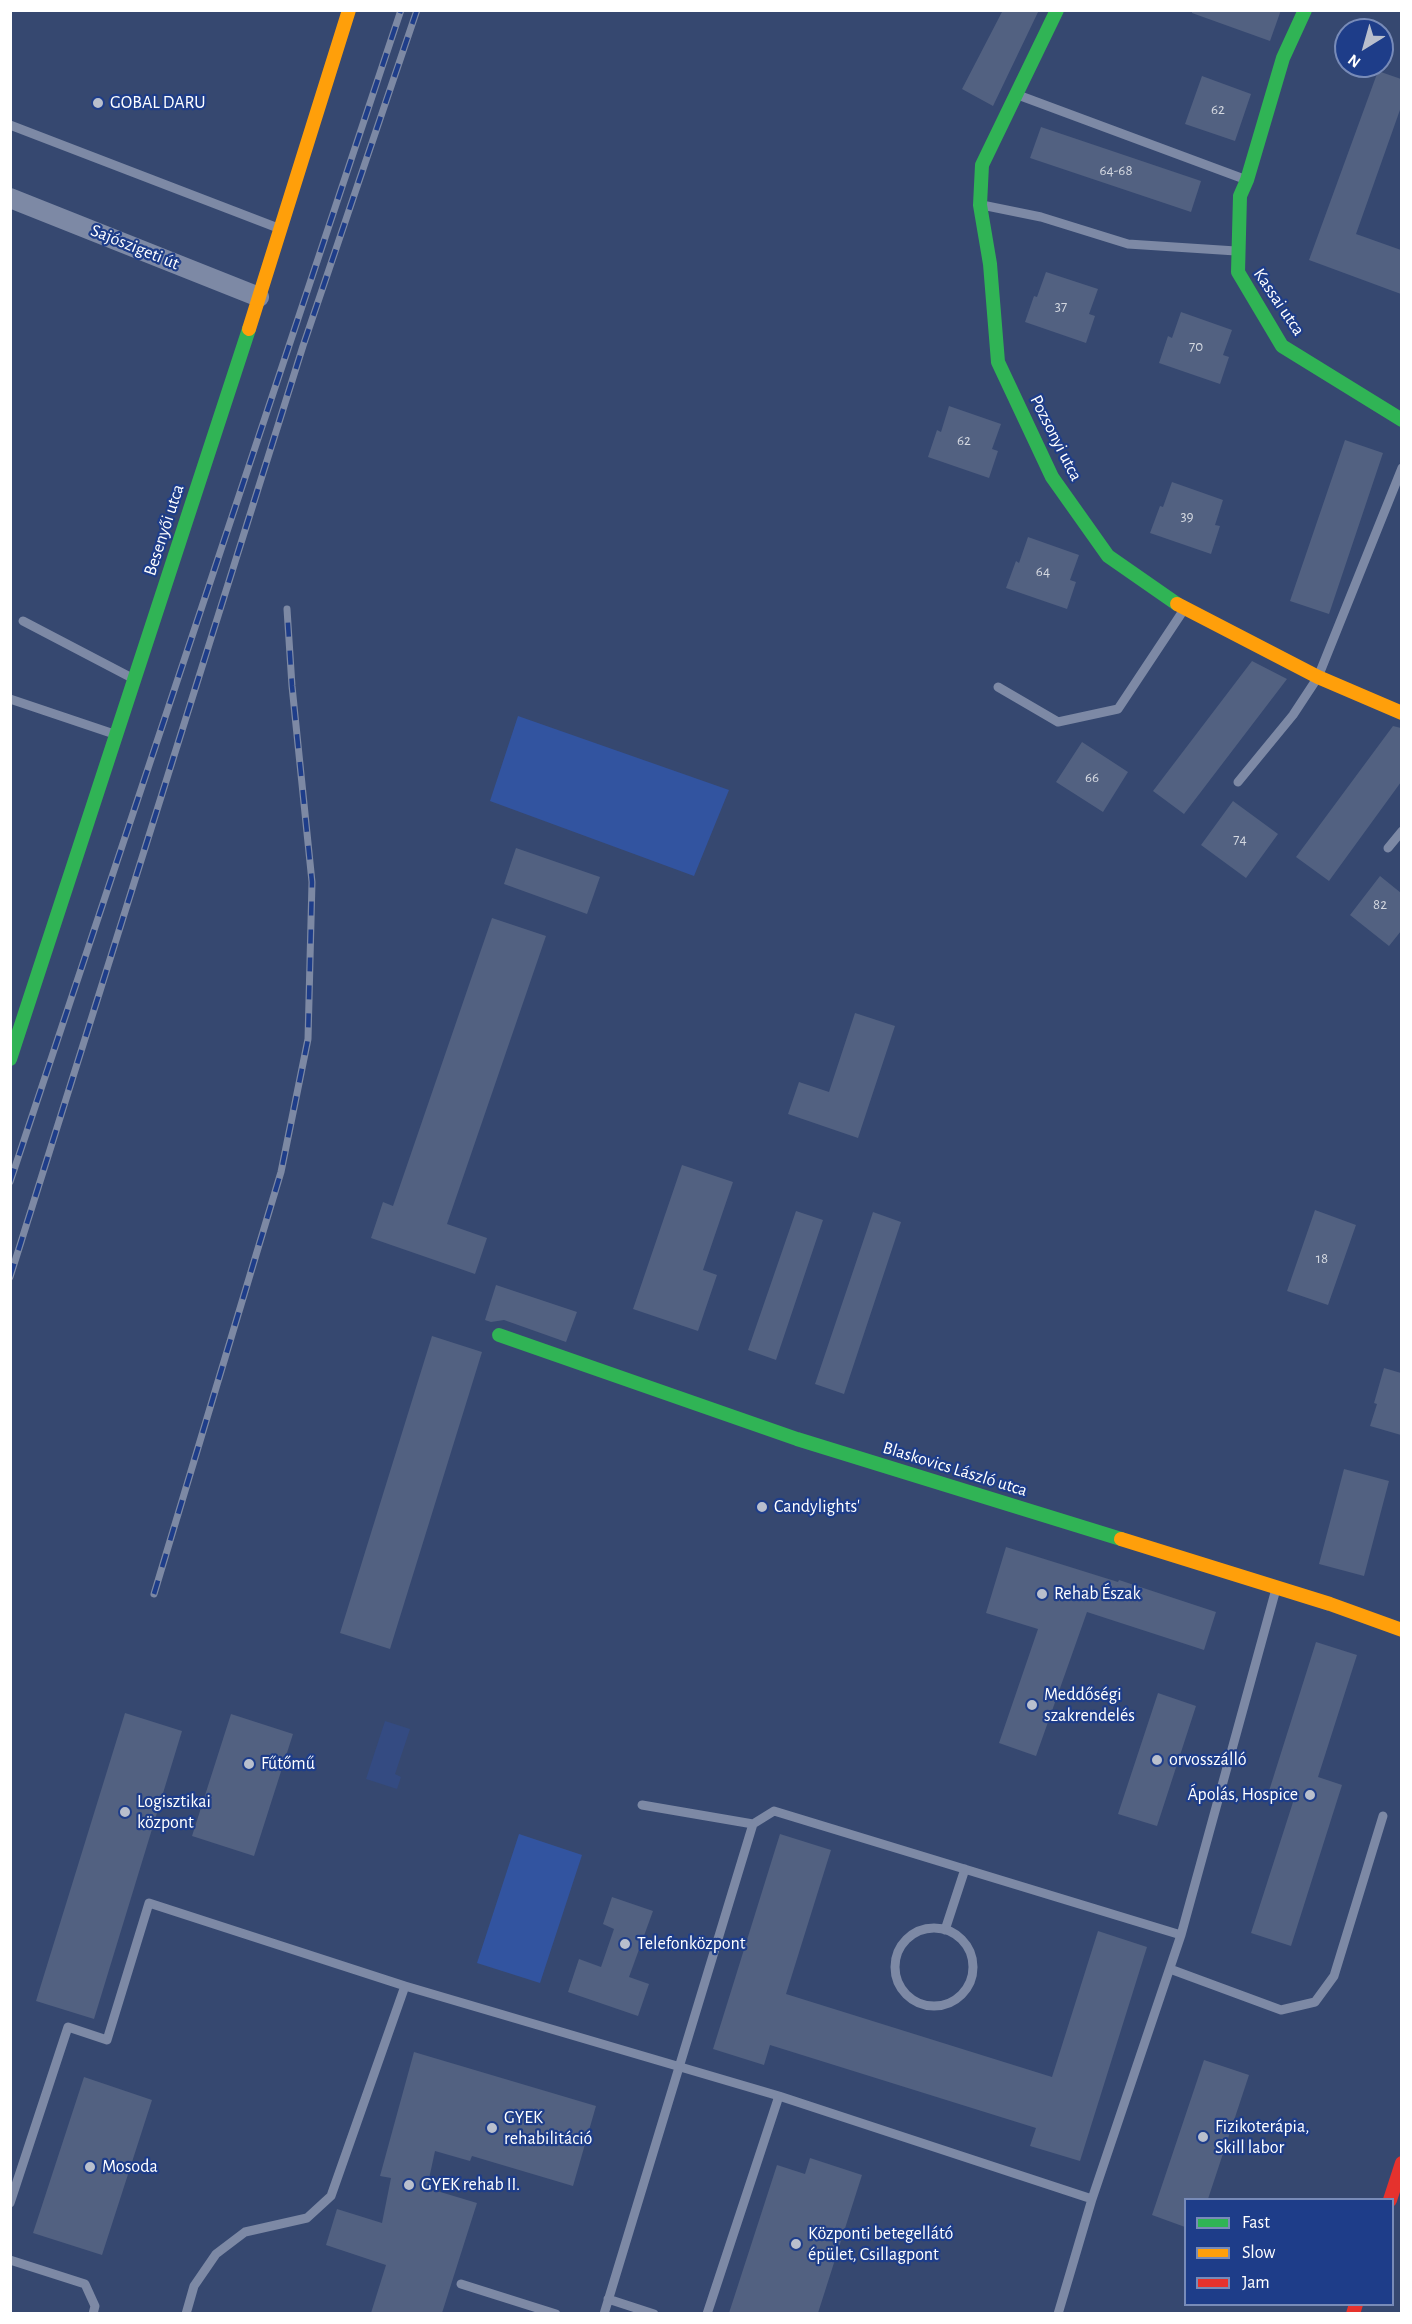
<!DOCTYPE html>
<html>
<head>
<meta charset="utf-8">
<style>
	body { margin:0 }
	#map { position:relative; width:1412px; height:2324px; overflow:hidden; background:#364870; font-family:"Alegreya Sans",sans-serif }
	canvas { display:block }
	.frame { position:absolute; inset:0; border:12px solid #fff; pointer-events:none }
	.legend { position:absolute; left:1184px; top:2198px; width:210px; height:108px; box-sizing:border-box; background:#1e3d89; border:2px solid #788bb8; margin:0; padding:8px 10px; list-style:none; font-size:18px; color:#fff }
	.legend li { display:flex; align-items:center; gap:12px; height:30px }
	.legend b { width:30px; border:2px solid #788bb8 }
	.north { position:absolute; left:1334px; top:18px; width:60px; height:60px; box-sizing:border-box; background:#1e3d89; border:2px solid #788bb8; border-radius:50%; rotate:217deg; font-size:16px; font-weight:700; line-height:24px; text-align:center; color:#fff }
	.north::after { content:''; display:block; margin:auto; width:21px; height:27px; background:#b9bfcd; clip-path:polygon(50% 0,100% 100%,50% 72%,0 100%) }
</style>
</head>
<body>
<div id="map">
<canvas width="1412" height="2324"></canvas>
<div class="frame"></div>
<ul class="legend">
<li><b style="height:8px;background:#30b455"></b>Fast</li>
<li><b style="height:8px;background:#ff9f0a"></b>Slow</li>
<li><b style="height:8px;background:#e5322d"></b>Jam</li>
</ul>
<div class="north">N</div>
</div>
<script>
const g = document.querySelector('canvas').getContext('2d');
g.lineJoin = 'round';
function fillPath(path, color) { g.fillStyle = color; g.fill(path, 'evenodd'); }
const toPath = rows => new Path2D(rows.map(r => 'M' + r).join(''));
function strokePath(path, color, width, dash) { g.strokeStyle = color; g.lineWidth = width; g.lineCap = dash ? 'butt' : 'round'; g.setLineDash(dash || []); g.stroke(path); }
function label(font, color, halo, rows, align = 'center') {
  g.font = font + ' "Alegreya Sans",sans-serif'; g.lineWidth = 4.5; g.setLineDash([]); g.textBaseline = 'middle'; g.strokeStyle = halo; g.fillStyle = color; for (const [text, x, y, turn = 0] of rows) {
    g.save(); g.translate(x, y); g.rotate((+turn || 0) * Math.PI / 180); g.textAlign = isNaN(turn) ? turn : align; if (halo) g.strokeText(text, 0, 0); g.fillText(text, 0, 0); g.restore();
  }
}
fillPath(toPath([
	[518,716,729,790,694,876,490,801],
	[519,1834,582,1855,540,1983,477,1963]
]), '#3254a0');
fillPath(toPath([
	[385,1721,410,1729,395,1774,401,1777,397,1789,366,1779]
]), '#344b82');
fillPath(toPath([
	[1003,10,1039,10,993,106,962,89],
	[1192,10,1281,10,1270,41,1192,13],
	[1378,71,1401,79,1401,107,1356,234,1401,250,1401,294,1309,260],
	[1202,76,1251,94,1235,141,1185,124],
	[1041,127,1201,181,1191,212,1030,158],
	[1046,272,1098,289,1089,314,1095,316,1086,343,1025,322,1034,296,1037,297],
	[1181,312,1232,330,1223,355,1229,357,1220,384,1159,363,1168,336,1172,338],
	[949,406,1001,424,992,449,998,451,989,478,928,457,937,430,941,432],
	[1345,440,1383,453,1329,614,1290,601],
	[1172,482,1223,500,1215,525,1220,526,1211,554,1150,533,1160,506,1163,507],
	[1028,537,1079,555,1070,580,1076,582,1067,609,1006,588,1016,561,1019,563],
	[1252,661,1287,679,1184,814,1153,791],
	[1393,726,1401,728,1401,782,1329,881,1296,857],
	[1082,742,1128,772,1103,812,1056,782],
	[1233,801,1278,834,1246,878,1201,845],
	[516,848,600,877,587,914,504,884],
	[1380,876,1401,893,1401,931,1389,946,1350,915],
	[492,918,546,936,447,1224,487,1238,475,1274,371,1238,383,1202,393,1206],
	[855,1013,895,1026,858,1138,788,1114,799,1082,829,1092],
	[682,1165,733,1182,703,1270,717,1275,698,1331,633,1309],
	[1315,1210,1356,1225,1328,1305,1287,1291],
	[796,1211,823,1220,776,1360,748,1350],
	[873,1212,901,1222,844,1394,815,1384],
	[496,1285,577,1312,566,1342,504,1320,491,1322,485,1320],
	[432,1336,482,1352,390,1649,340,1633],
	[1384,1368,1401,1373,1401,1435,1370,1426,1377,1404,1374,1403],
	[1344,1469,1389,1481,1364,1576,1319,1564],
	[1006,1547,1118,1582,1119,1580,1216,1612,1204,1650,1087,1612,1036,1756,999,1743,1038,1629,986,1613],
	[1316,1642,1357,1655,1318,1777,1342,1785,1291,1946,1251,1933,1294,1799,1269,1791],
	[1158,1693,1196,1706,1157,1826,1118,1814],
	[125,1713,182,1731,94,2019,36,2001],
	[231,1714,293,1734,254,1856,192,1836],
	[780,1834,831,1850,786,1994,1052,2077,1098,1931,1147,1947,1080,2161,1030,2146,1036,2128,770,2045,764,2065,713,2049],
	[612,1897,653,1911,629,1977,649,1984,638,2016,568,1992,579,1959,601,1967,614,1929,603,1924],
	[414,2052,596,2106,573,2186,472,2156,470,2161,435,2151,427,2188,477,2203,442,2313,371,2313,386,2265,326,2245,337,2209,382,2223,391,2178,380,2176],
	[1204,2060,1249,2075,1208,2199,1185,2199,1185,2227,1152,2215],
	[84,2077,152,2100,102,2255,33,2233],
	[810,2158,862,2175,818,2313,729,2313,777,2165,805,2174]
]), '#526181');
strokePath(toPath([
	[1018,95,1244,179],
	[10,125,278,228],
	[982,205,1041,217,1128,244,1236,251],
	[23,621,132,678],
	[998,687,1058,722,1118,709,1183,611],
	[10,699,114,734],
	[1238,782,1293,715,1318,677,1402,468],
	[1388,848,1402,831],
	[642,1805,753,1824],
	'895 1967a39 39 0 1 1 78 0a39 39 0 1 1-78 0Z',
	[945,1930,965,1869],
	[1170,1969,1281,2010,1315,2002,1334,1976,1383,1816],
	[10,2203,68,2027,107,2040,149,1903,405,1986,779,2096,1092,2199],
	[10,2260,85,2284,95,2306,93,2314],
	[461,2284,556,2314],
	[608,2299,654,2314],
	[186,2314,194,2286,216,2254,245,2232,307,2218,331,2196,405,1986],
	[604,2314,753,1824,774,1811,1181,1935],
	[707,2314,779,2096],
	[1058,2314,1092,2199,1181,1935,1276,1589]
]), '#7d89a5', 9);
strokePath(toPath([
	[10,198,259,297]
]), '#7d89a5', 20);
strokePath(toPath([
	[1057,10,982,165,980,205,990,264,998,362,1052,477,1108,556,1177,604],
	[1305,10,1283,58,1247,180,1240,196,1238,272,1282,346,1402,420],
	[10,1059,249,329],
	[499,1335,797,1439,1121,1539]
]), '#30b455', 14);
strokePath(toPath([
	[249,329,349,10],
	[1177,604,1318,677,1402,713],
	[1121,1539,1330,1604,1402,1630]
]), '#ff9f0a', 14);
strokePath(toPath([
	[1390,2200,1402,2163],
	[1353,2314,1356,2304]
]), '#e5322d', 14);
const rail = toPath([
	[10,1182,401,10],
	[10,1277,303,346,417,10],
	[154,1594,281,1172,308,1039,312,882,292,686,287,609]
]);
strokePath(rail, '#7d89a4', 7);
strokePath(rail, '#1e3d89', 4.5, [14]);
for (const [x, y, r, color] of [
	[98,103,6,"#b9bfcd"],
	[762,1507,6,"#b9bfcd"],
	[1042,1594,6,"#b9bfcd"],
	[1032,1705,6,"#b9bfcd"],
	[1157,1760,6,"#b9bfcd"],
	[249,1764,6,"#b9bfcd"],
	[1310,1795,6,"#b9bfcd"],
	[125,1812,6,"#b9bfcd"],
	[625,1944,6,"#b9bfcd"],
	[492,2128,6,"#b9bfcd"],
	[1203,2137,6,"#b9bfcd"],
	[90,2167,6,"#b9bfcd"],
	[409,2185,6,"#b9bfcd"],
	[796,2244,6,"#b9bfcd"]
]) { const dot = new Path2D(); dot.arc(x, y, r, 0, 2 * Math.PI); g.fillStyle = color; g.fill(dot); strokePath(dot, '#1e3d89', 2); }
label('15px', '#d4d8e0', null, [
	["62",1218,109],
	["64-68",1116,170],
	["37",1061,306],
	["70",1196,346],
	["62",964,440],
	["39",1187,516],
	["64",1043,571],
	["66",1092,777],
	["74",1240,839],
	["82",1380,904],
	["18",1322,1258]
]);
label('18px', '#fff', '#1e3d89', [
	["GOBAL DARU",110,103],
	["Candylights'",774,1507],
	["Rehab Észak",1054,1594],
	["Meddőségi",1044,1695],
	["szakrendelés",1044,1716],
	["orvosszálló",1169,1760],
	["Fűtőmű",261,1764],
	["Ápolás, Hospice",1298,1795,"right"],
	["Logisztikai",137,1802],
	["központ",137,1823],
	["Telefonközpont",637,1944],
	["GYEK",504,2118],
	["rehabilitáció",504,2139],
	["Fizikoterápia,",1215,2127],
	["Skill labor",1215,2148],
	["Mosoda",102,2167],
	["GYEK rehab II.",421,2185],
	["Központi betegellátó",808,2234],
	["épület, Csillagpont",808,2255]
], 'left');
label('18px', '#fff', '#1e3d89', [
	["Sajószigeti út",135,247,22],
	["Kassai utca",1279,302,56],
	["Pozsonyi utca",1056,438,63],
	["Besenyői utca",164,530,-72],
	["Blaskovics László utca",955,1469,17]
]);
</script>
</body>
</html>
